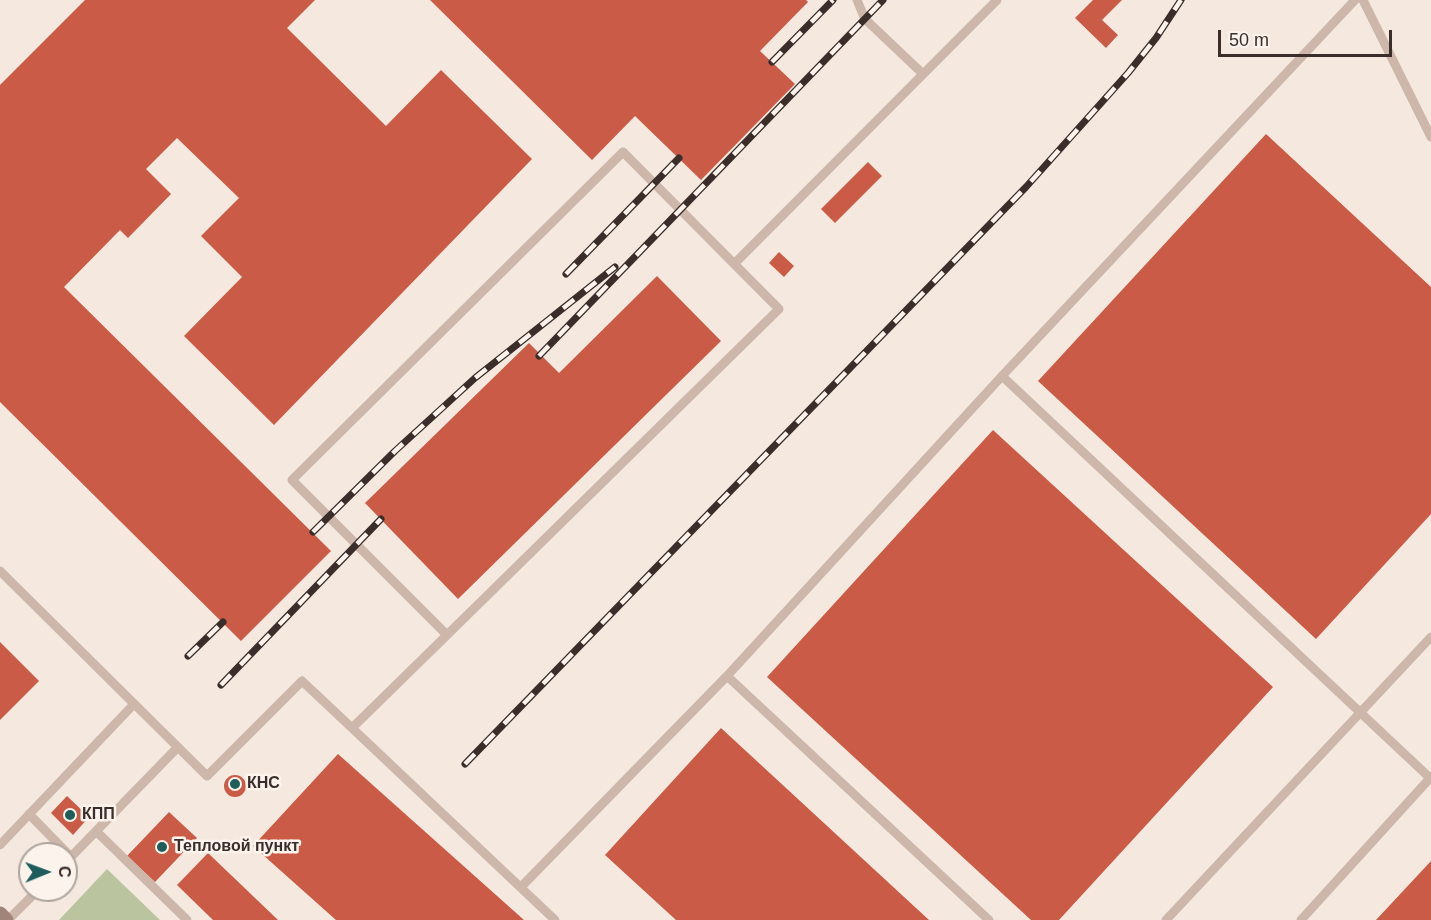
<!DOCTYPE html>
<html>
<head>
<meta charset="utf-8">
<style>
	body { margin:0 }
	#map { position:relative; width:1431px; height:920px; overflow:hidden; background:#f4e8df; font-family:Helvetica,sans-serif }
	canvas { display:block }
	.north { position:absolute; left:18px; top:842px; width:60px; height:60px; box-sizing:border-box; background:#fbf3ec; border:2px solid #aea49e; border-radius:50%; rotate:89deg; font-size:16px; font-weight:700; line-height:24px; text-align:center; color:#3a2d2a }
	.north::after { content:''; display:block; margin:auto; width:21px; height:27px; background:#1d5d5c; clip-path:polygon(50% 0,100% 100%,50% 72%,0 100%) }
	.scale { position:absolute; left:1218px; top:30px; width:174px; height:27px; box-sizing:border-box; border:3px solid #3a2d2a; border-top:0; padding-left:8px; font-size:18px; line-height:21px; white-space:nowrap; color:#3a2d2a; -webkit-text-stroke:4px #fbf3ec; paint-order:stroke }
</style>
</head>
<body>
<div id="map">
<canvas width="1431" height="920"></canvas>
<div class="north">С</div>
<div class="scale">50 m</div>
</div>
<script>
const g = document.querySelector('canvas').getContext('2d');
g.lineJoin = 'round';
function fillPath(path, color) { g.fillStyle = color; g.fill(path, 'evenodd'); }
const toPath = rows => new Path2D(rows.map(r => 'M' + r).join(''));
function strokePath(path, color, width, dash) { g.strokeStyle = color; g.lineWidth = width; g.lineCap = dash ? 'butt' : 'round'; g.setLineDash(dash || []); g.stroke(path); }
function label(font, color, halo, rows, align = 'center') {
  g.font = font + ' Helvetica,sans-serif'; g.lineWidth = 5; g.setLineDash([]); g.textBaseline = 'middle'; g.strokeStyle = halo; g.fillStyle = color; for (const [text, x, y, turn = 0] of rows) {
    g.save(); g.translate(x, y); g.rotate((+turn || 0) * Math.PI / 180); g.textAlign = isNaN(turn) ? turn : align; if (halo) g.strokeText(text, 0, 0); g.fillText(text, 0, 0); g.restore();
  }
}
fillPath(toPath([
	[107,869,160,920,59,920]
]), '#bac49e');
fillPath(toPath([
	[85,0,315,0,287,28,386,126,441,70,532,159,274,425,184,336,242,277,201,236,239,198,177,138,146,169,171,194,128,238,120,230,64,287,331,551,241,641,0,402,0,85],
	[430,0,806,0,808,2,760,51,795,84,701,180,635,116,592,160],
	[1093,0,1122,0,1102,20,1118,35,1106,48,1075,18],
	[1266,134,1431,287,1431,514,1316,639,1038,381],
	[868,162,882,176,835,223,821,209],
	[779,252,794,266,784,277,769,263],
	[657,276,721,341,458,599,365,503,529,343,559,373],
	[993,430,1273,687,1059,920,1031,920,767,677],
	[0,642,39,681,0,720],
	[721,728,929,920,676,920,605,855],
	[338,754,524,920,336,920,253,846],
	'224 786a11 11 0 1 1 22 0a11 11 0 1 1-22 0Z',
	[67,796,89,817,73,835,51,813],
	[169,812,197,838,155,882,127,856],
	[208,853,278,920,213,920,177,885],
	[1431,861,1431,920,1376,920]
]), '#ca5b46');
strokePath(toPath([
	[857,0,865,19,923,74],
	[1363,0,1431,137],
	[623,152,779,309,447,635,292,480,623,152],
	[734,264,997,0],
	[1002,376,1430,778],
	[0,571,207,776,302,681,352,728],
	[447,635,352,728,555,920],
	[727,676,989,920],
	[29,814,71,857],
	[96,831,187,920],
	[0,845,134,704],
	[66,862,178,747],
	[521,887,727,676,1002,376,1355,0],
	[8,920,38,890],
	[1166,920,1431,637],
	[1301,920,1431,777]
]), '#cdb7aa', 9);
strokePath(toPath([
	[0,914,6,920]
]), '#a1857b', 15);
const rail = toPath([
	[772,62,833,0],
	[566,274,679,158],
	[539,356,883,0],
	[313,532,395,451,475,378,615,267],
	[188,656,223,622],
	[221,685,381,519],
	[465,764,1026,187,1128,73,1156,38,1181,0]
]);
strokePath(rail, '#3a2d2a', 7);
strokePath(rail, '#fbf3ec', 4.5, [14]);
for (const [x, y, r, color] of [
	[235,784,6,"#1d5d5c"],
	[70,815,6,"#1d5d5c"],
	[162,847,6,"#1d5d5c"]
]) { const dot = new Path2D(); dot.arc(x, y, r, 0, 2 * Math.PI); g.fillStyle = color; g.fill(dot); strokePath(dot, '#fbf3ec', 2); }
label('bold 16px', '#3a2d2a', '#fbf3ec', [
	["КНС",247,784],
	["КПП",82,815],
	["Тепловой пункт",174,847]
], 'left');
</script>
</body>
</html>
